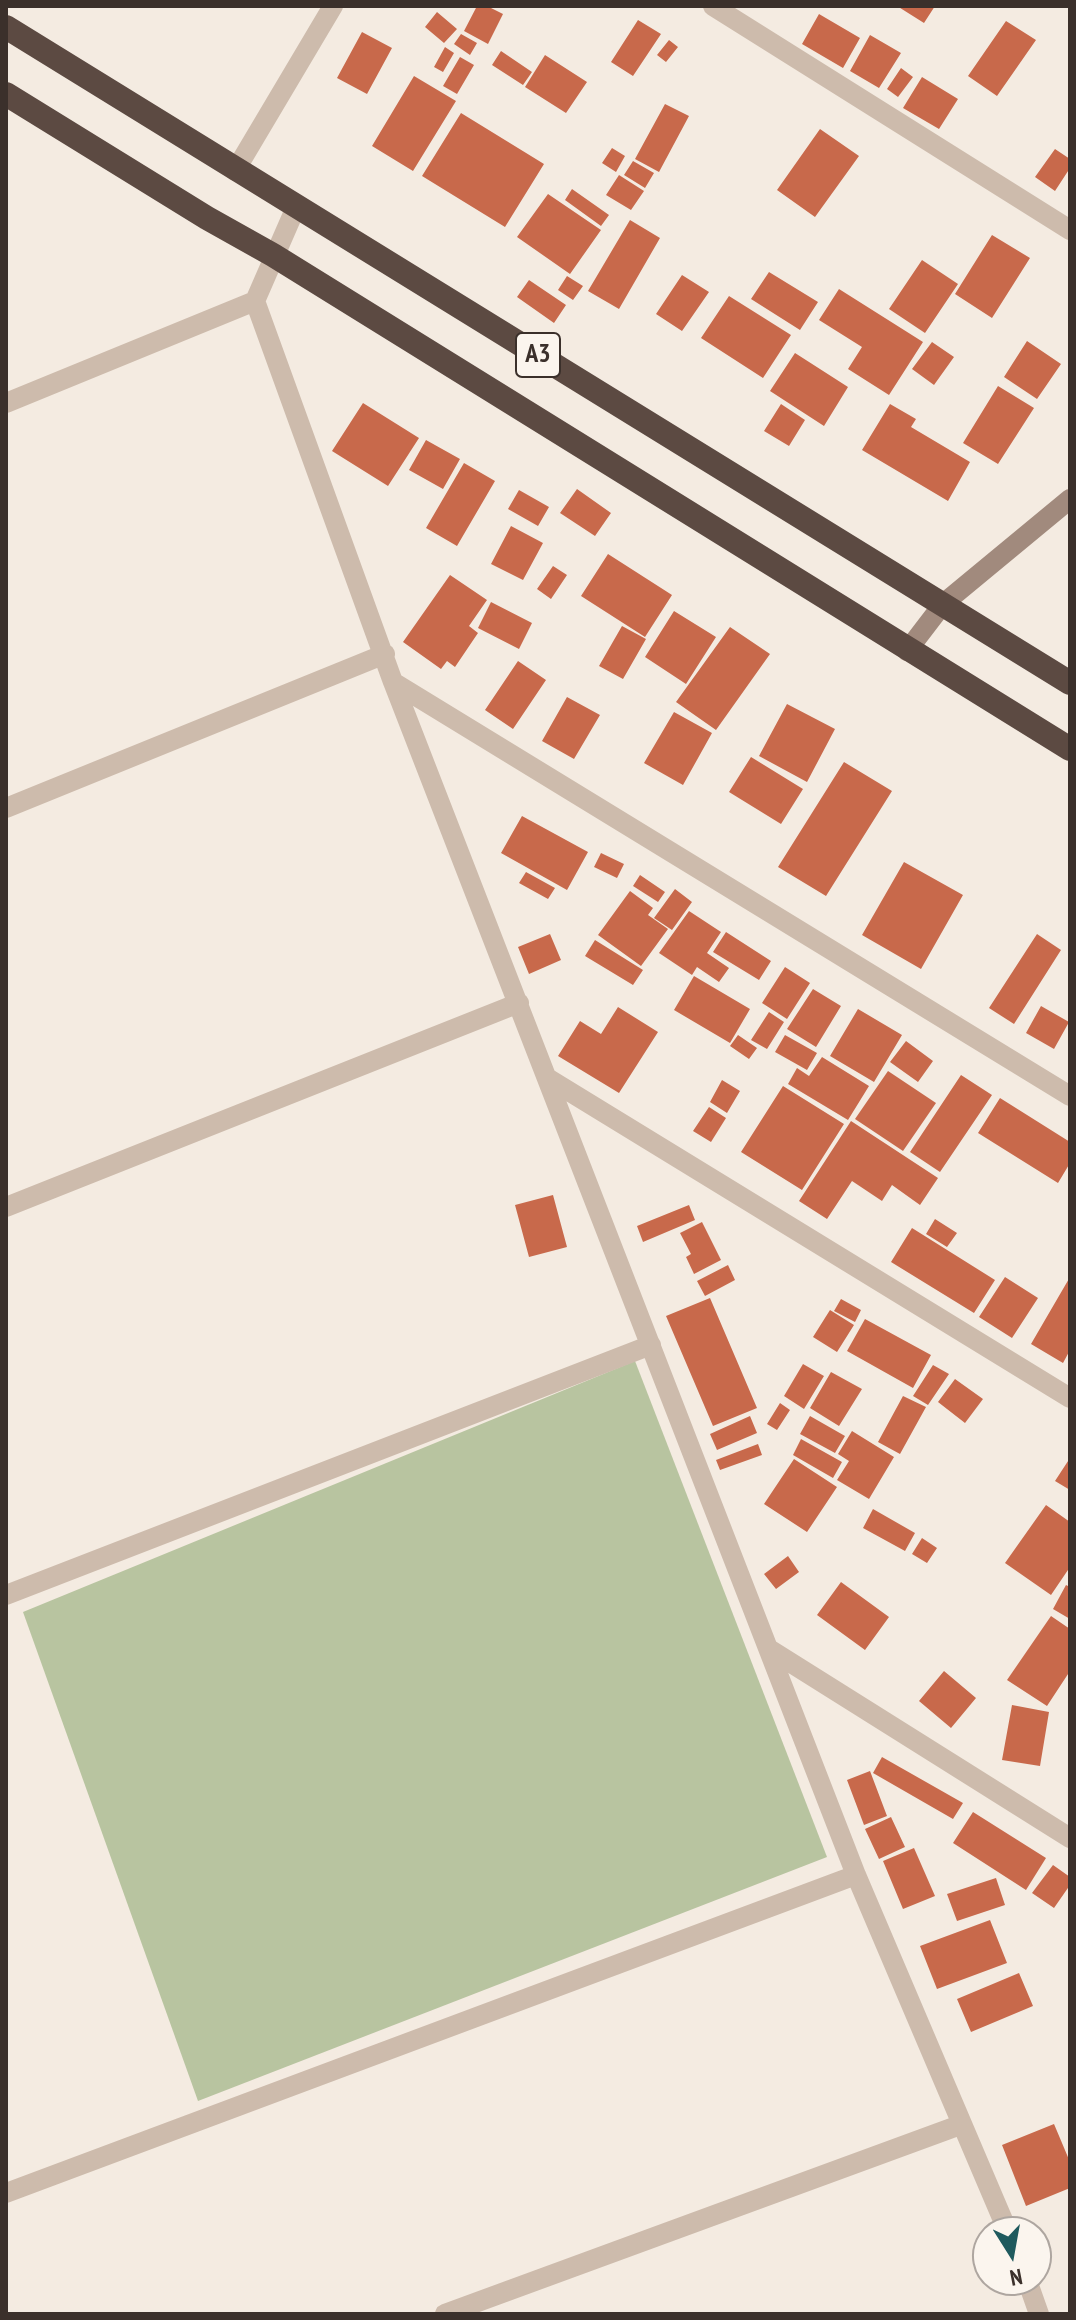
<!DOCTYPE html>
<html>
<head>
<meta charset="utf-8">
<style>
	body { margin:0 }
	#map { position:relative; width:1076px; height:2320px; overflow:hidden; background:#f4ebe1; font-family:"PT Sans Narrow",sans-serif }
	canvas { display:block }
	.frame { position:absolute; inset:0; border:8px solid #3b302b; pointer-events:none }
	.north { position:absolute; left:972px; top:2216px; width:80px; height:80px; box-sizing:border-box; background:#fbf5ee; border:2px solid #aea6a0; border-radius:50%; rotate:169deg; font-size:22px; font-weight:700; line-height:32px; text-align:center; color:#3b302b }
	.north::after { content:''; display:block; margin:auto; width:28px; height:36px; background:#1f5a5e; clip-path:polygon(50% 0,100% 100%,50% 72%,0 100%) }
</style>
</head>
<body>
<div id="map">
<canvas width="1076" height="2320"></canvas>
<div class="frame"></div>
<div class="north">N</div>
</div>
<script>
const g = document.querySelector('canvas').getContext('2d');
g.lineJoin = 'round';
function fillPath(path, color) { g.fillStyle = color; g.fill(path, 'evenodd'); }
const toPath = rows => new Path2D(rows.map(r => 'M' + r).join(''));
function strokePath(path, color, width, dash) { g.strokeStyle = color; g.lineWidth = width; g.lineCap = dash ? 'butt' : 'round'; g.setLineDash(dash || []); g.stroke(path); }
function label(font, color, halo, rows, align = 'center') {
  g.font = font + ' "PT Sans Narrow",sans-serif'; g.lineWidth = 8; g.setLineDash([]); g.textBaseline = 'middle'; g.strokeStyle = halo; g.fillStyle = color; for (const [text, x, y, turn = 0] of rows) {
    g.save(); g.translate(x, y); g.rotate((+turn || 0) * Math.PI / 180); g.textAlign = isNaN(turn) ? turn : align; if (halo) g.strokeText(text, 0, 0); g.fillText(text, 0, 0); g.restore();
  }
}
fillPath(toPath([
	[635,1361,827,1857,198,2101,23,1612]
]), '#b8c4a0');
fillPath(toPath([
	[477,6,487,6,503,14,488,44,464,31],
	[897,6,935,6,924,23],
	[437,12,457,29,444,43,425,27],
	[819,14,860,38,843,68,802,44],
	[638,20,661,34,633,76,611,62],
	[1006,21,1036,40,997,96,968,76],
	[362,32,392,48,367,94,337,78],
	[461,34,477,43,470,55,454,44],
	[870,35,901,53,879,88,850,71],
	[669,40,678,47,666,62,657,55],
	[445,47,454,53,443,72,434,67],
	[501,51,532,72,523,85,492,65],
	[545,55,587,82,566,113,525,87],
	[460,57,474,65,457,94,443,86],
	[901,68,913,77,898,97,887,89],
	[414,76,456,101,413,171,372,146],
	[922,77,958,99,939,129,903,108],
	[665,104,689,116,659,172,635,159],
	[461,113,544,164,505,227,422,176],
	[820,129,859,156,815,217,777,190],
	[612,148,625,156,616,172,602,163],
	[1055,149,1070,159,1070,168,1055,191,1035,177],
	[633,161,654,173,645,188,624,175],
	[619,175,644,191,631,210,606,195],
	[572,189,609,215,601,226,565,200],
	[548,194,601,230,570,274,517,237],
	[630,220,660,238,619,309,588,291],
	[992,235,1030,258,992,318,955,294],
	[922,260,958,284,925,333,889,309],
	[769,272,818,302,800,330,751,299],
	[682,275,709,292,682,331,656,314],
	[567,276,583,286,573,300,558,290],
	[529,280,566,305,554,323,517,297],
	[839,289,923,342,889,395,848,369,862,347,819,320],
	[729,296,791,335,763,378,701,338],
	[1027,341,1061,364,1037,399,1004,377],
	[932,342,954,357,934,385,912,369],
	[795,353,848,387,824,426,770,391],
	[998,386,1034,408,998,464,963,443],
	[363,403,419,438,388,486,332,451],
	[781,404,805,420,789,446,764,431],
	[890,404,916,419,911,427,970,462,948,501,862,450],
	[426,440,460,459,443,489,409,470],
	[464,463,495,481,457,546,426,528],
	[577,489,611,513,595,536,560,513],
	[519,490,549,507,538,526,508,509],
	[511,526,543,543,523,580,491,564],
	[608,554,672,595,645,637,581,596],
	[553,566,567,575,551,599,537,589],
	[450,575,487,600,469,626,478,633,455,667,447,661,441,669,403,642],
	[491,602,532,623,519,649,478,628],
	[674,611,716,637,686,684,645,657],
	[622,626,646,639,623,679,599,666],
	[730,627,770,654,716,730,676,702],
	[518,661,546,680,513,729,485,710],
	[567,697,600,715,574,759,542,741],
	[787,704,835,729,807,782,759,756],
	[674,712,712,733,683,785,644,763],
	[751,757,803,789,781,824,729,792],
	[844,762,892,791,826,896,778,867],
	[522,816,588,852,567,890,501,853],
	[601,853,624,864,617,878,594,867],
	[904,862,963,895,921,969,862,935],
	[526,872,555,888,548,899,519,883],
	[640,875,665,892,658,902,633,886],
	[675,889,692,902,672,930,654,918],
	[630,891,653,908,648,915,668,929,641,966,598,935],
	[689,911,721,932,707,953,729,968,719,982,697,967,692,975,659,953],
	[726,932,771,961,759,980,713,952],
	[550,934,561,960,529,974,518,947],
	[1037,934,1061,950,1014,1024,989,1008],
	[595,940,643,970,633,985,585,956],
	[785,967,810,983,787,1019,762,1003],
	[694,976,750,1009,730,1043,674,1010],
	[813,989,841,1006,816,1047,787,1029],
	[1041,1006,1069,1022,1054,1049,1026,1033],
	[618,1007,658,1032,619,1093,558,1056,580,1021,601,1034],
	[858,1009,902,1035,874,1082,830,1056],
	[769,1012,784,1022,767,1049,751,1040],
	[738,1035,757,1048,749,1059,730,1046],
	[785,1035,817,1053,807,1070,775,1052],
	[906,1041,933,1061,918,1082,890,1062],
	[822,1057,869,1086,848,1120,788,1084,797,1068,809,1076],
	[888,1071,936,1103,903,1151,855,1119],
	[961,1075,992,1095,940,1172,910,1152],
	[722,1080,740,1091,727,1113,710,1102],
	[783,1086,844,1124,802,1190,741,1152],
	[1000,1098,1070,1142,1070,1163,1058,1183,978,1133],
	[709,1107,726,1118,711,1142,693,1131],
	[851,1121,938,1178,920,1205,892,1185,882,1201,852,1181,827,1219,799,1201],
	[553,1195,567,1247,529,1257,515,1205],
	[689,1205,695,1220,643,1242,637,1226],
	[935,1219,957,1233,947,1247,926,1234],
	[702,1222,721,1260,694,1274,686,1257,691,1254,680,1233],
	[912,1228,995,1280,974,1313,891,1262],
	[728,1265,735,1280,705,1296,697,1281],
	[1005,1277,1038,1298,1012,1338,979,1317],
	[1070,1277,1070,1350,1063,1363,1031,1344],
	[710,1298,757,1408,713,1426,666,1316],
	[841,1299,861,1310,855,1322,834,1311],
	[830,1310,854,1325,837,1352,813,1337],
	[865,1319,931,1355,913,1388,847,1351],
	[803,1364,824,1376,804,1409,784,1396],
	[933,1365,949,1374,928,1405,913,1396],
	[831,1372,862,1389,839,1426,810,1408],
	[955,1379,983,1399,965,1423,938,1402],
	[903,1396,926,1407,900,1454,878,1442],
	[780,1403,790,1410,777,1430,767,1424],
	[750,1416,757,1433,717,1450,710,1434],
	[810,1416,845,1436,835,1453,800,1434],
	[852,1431,894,1457,869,1499,837,1480,849,1461,838,1454],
	[801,1439,842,1462,833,1478,793,1455],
	[758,1444,762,1455,720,1470,716,1460],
	[1070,1458,1070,1490,1055,1481],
	[794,1459,837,1487,807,1532,764,1504],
	[1046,1505,1070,1522,1070,1567,1051,1595,1005,1563],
	[873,1509,915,1533,905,1551,863,1528],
	[922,1538,937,1548,927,1563,912,1554],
	[788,1556,799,1572,776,1589,764,1574],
	[841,1582,889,1617,865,1650,817,1615],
	[1066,1585,1070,1587,1070,1619,1053,1609],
	[1051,1616,1070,1629,1070,1671,1047,1706,1007,1680],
	[944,1671,976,1698,951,1728,919,1701],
	[1012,1705,1049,1712,1040,1766,1002,1760],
	[882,1757,963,1803,953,1819,873,1773],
	[870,1771,887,1816,864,1825,847,1780],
	[973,1812,1046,1858,1026,1890,953,1843],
	[891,1817,905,1847,879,1859,865,1829],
	[914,1848,935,1896,903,1909,883,1861],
	[1053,1865,1070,1877,1070,1885,1054,1908,1032,1893],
	[996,1878,1005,1905,957,1921,947,1894],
	[990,1920,1007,1963,937,1989,920,1946],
	[1019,1973,1033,2006,971,2032,957,1999],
	[1054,2124,1070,2162,1070,2188,1026,2206,1002,2145]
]), '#c8694b');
strokePath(toPath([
	[713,6,1070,230],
	[235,171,333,6],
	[296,207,255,301,393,682,856,1875,1008,2232],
	[6,403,255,301],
	[393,682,1070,1096],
	[6,808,385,654],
	[549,1079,1070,1398],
	[6,1207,519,1003],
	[6,1595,651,1345],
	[769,1649,1070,1838],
	[6,2193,856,1875],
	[1027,2280,1039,2314],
	[445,2314,960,2125]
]), '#cdbbac', 20);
strokePath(toPath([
	[907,651,943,604,1070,499]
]), '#a18a7d', 20);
strokePath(toPath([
	[6,27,1070,683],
	[6,94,207,218,273,255,1070,749]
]), '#5c4a42', 24);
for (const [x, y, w] of [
	[538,355,44]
]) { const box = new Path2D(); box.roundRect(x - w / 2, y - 22, w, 44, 6); g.fillStyle = '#fbf5ee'; g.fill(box); strokePath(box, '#3b302b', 2); }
label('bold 26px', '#3b302b', null, [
	["A3",538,355]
]);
</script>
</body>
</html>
